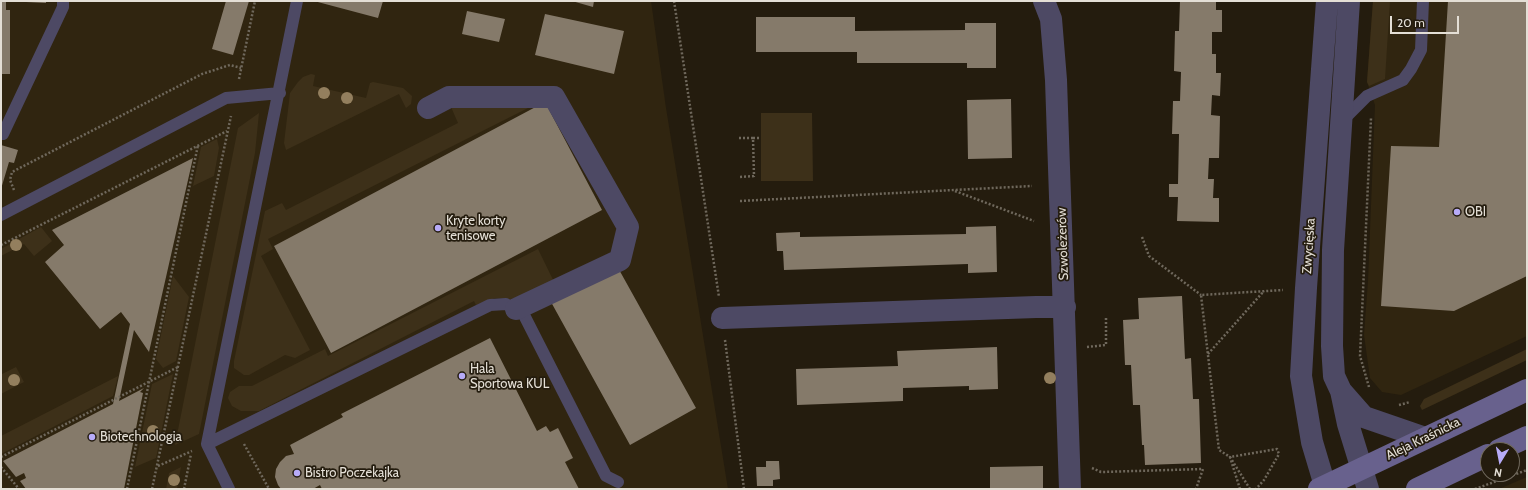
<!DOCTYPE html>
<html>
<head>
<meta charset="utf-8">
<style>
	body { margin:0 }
	#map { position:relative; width:1528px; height:490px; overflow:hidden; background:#241c0e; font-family:Cabin,sans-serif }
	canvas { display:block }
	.frame { position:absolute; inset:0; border:2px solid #e4dfd6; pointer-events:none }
	.north { position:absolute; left:1480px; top:442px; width:40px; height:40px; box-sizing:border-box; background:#241c0e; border:1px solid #716a5e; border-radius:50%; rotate:190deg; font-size:11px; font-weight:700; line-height:16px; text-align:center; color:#e4dfd6 }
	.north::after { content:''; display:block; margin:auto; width:14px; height:18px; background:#b7abf8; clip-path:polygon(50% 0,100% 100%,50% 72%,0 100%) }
	.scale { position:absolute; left:1390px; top:16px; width:69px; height:18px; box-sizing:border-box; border:2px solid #e4dfd6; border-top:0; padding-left:5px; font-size:12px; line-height:14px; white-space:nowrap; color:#e4dfd6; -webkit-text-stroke:3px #241c0e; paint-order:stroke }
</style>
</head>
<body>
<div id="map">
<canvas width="1528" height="490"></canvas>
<div class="frame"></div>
<div class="north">N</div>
<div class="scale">20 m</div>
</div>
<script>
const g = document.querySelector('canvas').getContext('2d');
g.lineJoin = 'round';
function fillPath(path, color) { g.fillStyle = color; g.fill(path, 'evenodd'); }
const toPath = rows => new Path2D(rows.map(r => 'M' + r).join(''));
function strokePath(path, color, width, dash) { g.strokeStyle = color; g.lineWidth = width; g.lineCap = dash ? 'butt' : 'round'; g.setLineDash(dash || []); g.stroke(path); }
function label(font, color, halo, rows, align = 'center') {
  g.font = font + ' Cabin,sans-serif'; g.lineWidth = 3.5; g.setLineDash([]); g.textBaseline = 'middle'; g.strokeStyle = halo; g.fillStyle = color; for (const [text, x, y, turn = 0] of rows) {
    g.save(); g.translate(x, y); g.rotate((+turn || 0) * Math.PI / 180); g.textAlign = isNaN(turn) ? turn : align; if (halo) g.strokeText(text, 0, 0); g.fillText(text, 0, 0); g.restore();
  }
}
fillPath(toPath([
	[1,1,651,1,666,108,728,489,1,489],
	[1373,1,1527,1,1527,336,1401,395,1382,392,1370,378,1364,335,1368,281,1375,105,1367,82],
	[1527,477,1527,489,1499,489]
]), '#302510');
fillPath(toPath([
	[1373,1,1390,1,1385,79,1369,86,1367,82],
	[311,74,315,75,313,86,366,98,370,83,373,82,403,88,412,96,411,104,406,108,399,94,286,150,284,143,290,93,298,82,303,77],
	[538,103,268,239,273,249,261,256,310,350,295,358,285,355,249,375,244,375,234,368,234,361,265,211,282,203,286,210,458,123,451,107],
	[259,113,255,153,199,434,175,445,238,128],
	[761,113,812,113,813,181,761,181],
	[217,139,219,148,214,176,193,186,201,147],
	[41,227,52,241,34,256,24,244,1,256,1,249],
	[538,249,556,286,511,299,495,298,476,305,474,301,259,411,241,411,232,406,228,398,230,392,239,386,252,386,325,349,328,356],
	[173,276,189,297,176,361,163,368,156,359],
	[1527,349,1527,360,1422,410,1420,406,1424,399],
	[16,367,24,382,1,394,1,372,2,374],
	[173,374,156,458,135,467,152,384],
	[118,376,113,396,1,454,1,436],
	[181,467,177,489,166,489,169,473]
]), '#3d3019');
fillPath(toPath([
	[1,1,6,1,6,10,10,10,10,74,1,74],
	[26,1,46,1,46,3,26,2],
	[226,1,249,1,233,55,212,49],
	[314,1,383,1,378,18],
	[572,1,594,1,593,7],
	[1180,1,1216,1,1216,10,1222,10,1222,32,1212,32,1212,54,1216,54,1216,73,1221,73,1220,96,1212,95,1211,115,1220,116,1219,158,1209,158,1208,179,1214,179,1213,198,1219,198,1219,222,1177,221,1178,197,1169,197,1169,184,1178,184,1179,134,1172,134,1173,101,1180,101,1181,72,1174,71,1175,31,1179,31],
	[1448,1,1527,1,1527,276,1454,311,1381,306,1391,146,1439,147],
	[467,11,505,19,499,42,462,34],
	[545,14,624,31,614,74,535,55],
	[756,17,855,17,855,31,965,30,965,23,996,23,996,68,967,68,967,63,857,63,857,52,756,52],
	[1011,99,1012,158,968,159,967,100],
	[545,102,602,210,331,353,274,246],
	[1,145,18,150,14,163,9,162,1,189],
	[193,158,149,352,134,330,119,401,144,388,140,392,143,393,124,489,26,489,20,481,26,478,24,473,16,477,3,461,113,404,130,324,121,312,100,329,45,262,64,245,52,230],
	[996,226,997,272,968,273,968,264,784,270,783,251,777,251,776,233,800,232,800,237,966,234,966,227],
	[617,266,696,408,630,445,551,302],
	[1182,296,1185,359,1191,358,1193,399,1199,399,1201,463,1145,465,1144,445,1142,445,1140,405,1133,405,1131,365,1125,365,1123,320,1139,319,1138,298],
	[490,338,537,431,546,426,550,432,558,428,573,458,565,462,579,489,322,489,320,485,313,489,281,489,278,485,275,477,276,469,280,462,286,456,294,454,290,445,343,417,341,414],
	[997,347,998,389,969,390,969,386,903,388,903,401,797,405,796,369,898,366,897,351],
	[766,461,779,461,780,479,773,480,773,486,757,486,756,467,766,467],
	[1043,466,1043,489,990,489,990,467]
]), '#857a6a');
strokePath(toPath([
	[674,1,719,297],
	[239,79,255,1],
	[739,138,753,138,754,176,740,177],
	[753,138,761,138],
	[14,190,10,180,12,172,202,74,230,65,241,68],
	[955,191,1034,221],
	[740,201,1032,186],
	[1142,237,1149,256,1201,295],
	[1,245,227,131],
	[725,340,744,489],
	[1087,347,1106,345,1106,317],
	[1208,354,1264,291],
	[1369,387,1360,356,1371,118],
	[1399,405,1410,402],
	[244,444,269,489],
	[1,457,178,367],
	[158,466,192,451],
	[1,467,19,489],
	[1092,468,1101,472,1203,469,1196,489],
	[127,489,198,145],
	[152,489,231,116],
	[184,489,191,454],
	[1240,489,1230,457,1219,450,1201,295,1283,290],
	[1250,489,1230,457,1277,449,1279,454,1264,480,1256,489],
	[1475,489,1527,470]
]), '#6f685c', 2.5, [2, 2]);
strokePath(toPath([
	[1342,121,1367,96,1403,80,1411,69,1421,50,1423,1],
	[3,134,63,7,63,1],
	[1,215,226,98,280,93],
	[207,444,297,1],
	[229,489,207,444,490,305,506,304,524,315,606,476,618,482]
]), '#4d4964', 12);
strokePath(toPath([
	[1044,1,1051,19,1056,80,1070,489],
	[1349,1,1333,250,1332,346,1334,376,1341,391,1348,424,1368,489],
	[428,108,449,97,554,97,628,227,620,260,516,309],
	[722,318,1036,307,1065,307],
	[1342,392,1364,417,1425,438],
	[1326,489,1312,442,1301,376,1306,288,1327,1]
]), '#4d4964', 22);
strokePath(toPath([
	[1499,450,1527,437],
	[1319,489,1527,390],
	[1417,489,1488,455]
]), '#68618d', 22);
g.fillStyle = '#937f5e';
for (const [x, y] of [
	[324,93],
	[347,98],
	[16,245],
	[1050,378],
	[14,380],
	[153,431],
	[174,480]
]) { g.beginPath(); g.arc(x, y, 6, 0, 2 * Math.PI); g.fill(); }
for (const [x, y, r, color] of [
	[1457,212,4,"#b7abf8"],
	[438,228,4,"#b7abf8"],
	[462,376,4,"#b7abf8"],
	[92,437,4,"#b7abf8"],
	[297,473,4,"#b7abf8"]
]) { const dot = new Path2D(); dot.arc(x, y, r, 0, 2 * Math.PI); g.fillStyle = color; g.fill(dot); strokePath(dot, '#241c0e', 1.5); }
label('13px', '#e4dfd6', '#241c0e', [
	["OBI",1465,212],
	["Kryte korty",446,221],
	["tenisowe",446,236],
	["Hala",470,369],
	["Sportowa KUL",470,384],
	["Biotechnologia",100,437],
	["Bistro Poczekajka",305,473]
], 'left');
label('13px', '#e4dfd6', '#241c0e', [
	["Szwoleżerów",1063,244,-92],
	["Zwycięska",1309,246,-86],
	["Aleja Kraśnicka",1423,439,-26]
]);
</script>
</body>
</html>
